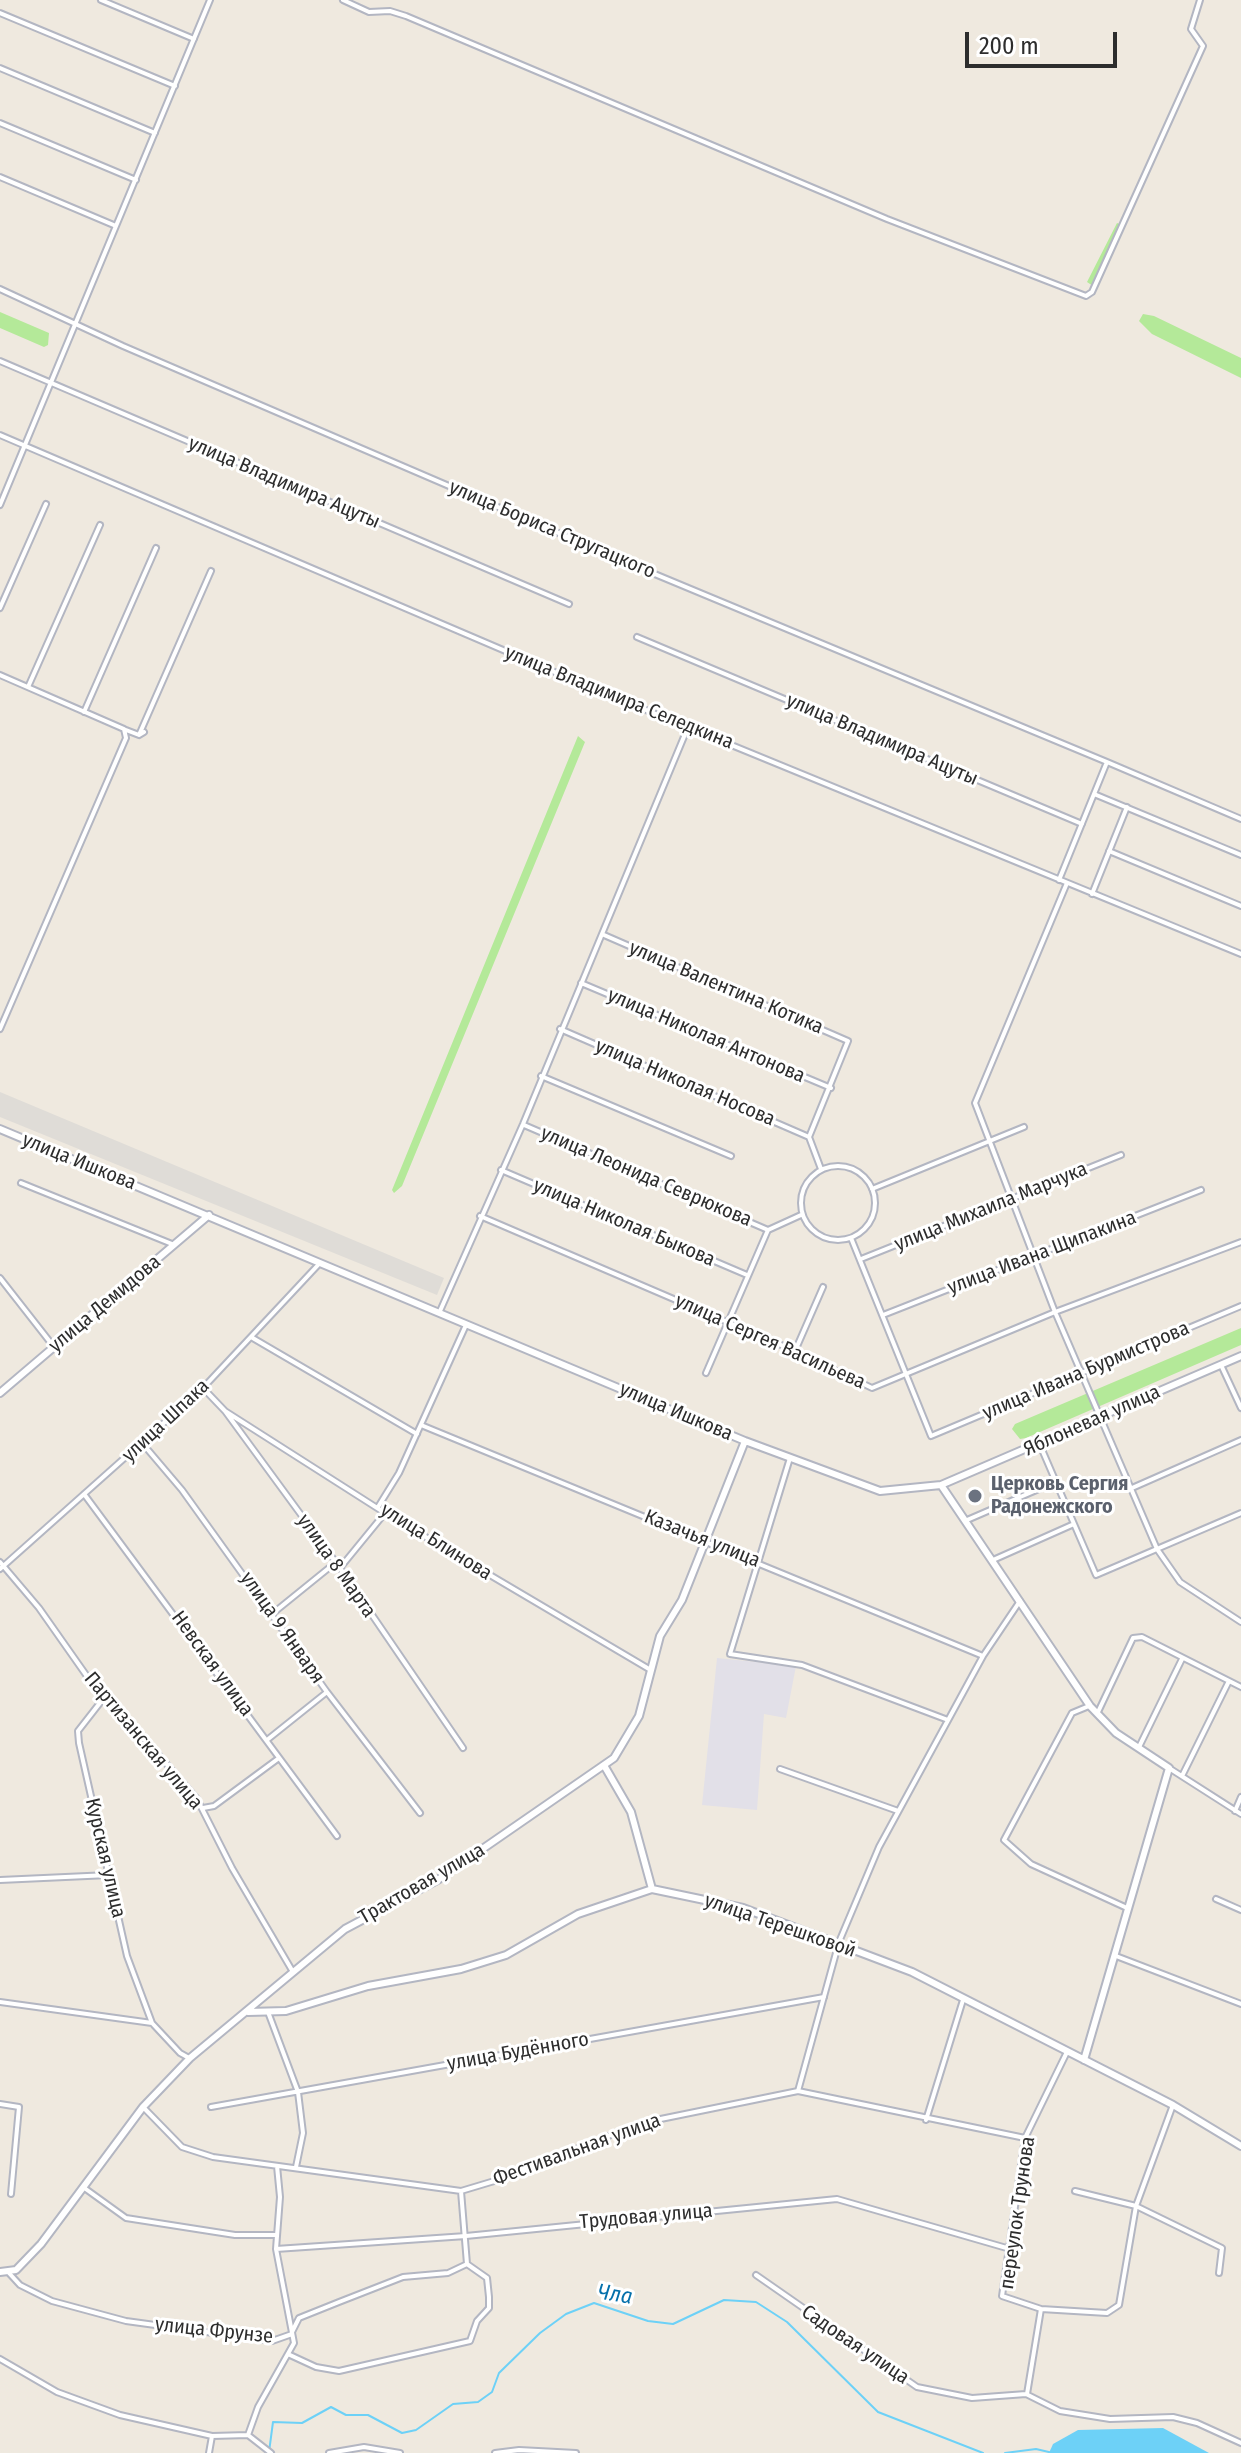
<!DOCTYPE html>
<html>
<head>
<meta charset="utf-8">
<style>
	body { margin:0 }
	#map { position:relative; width:1241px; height:2453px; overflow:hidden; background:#efe9df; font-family:"Fira Sans Condensed",sans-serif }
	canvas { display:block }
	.scale { position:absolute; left:965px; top:32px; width:152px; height:36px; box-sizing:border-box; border:4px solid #2d2d2d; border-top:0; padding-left:10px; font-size:24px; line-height:28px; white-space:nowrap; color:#2d2d2d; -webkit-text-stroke:6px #fff; paint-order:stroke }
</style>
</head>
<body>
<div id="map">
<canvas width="1241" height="2453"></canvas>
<div class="scale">200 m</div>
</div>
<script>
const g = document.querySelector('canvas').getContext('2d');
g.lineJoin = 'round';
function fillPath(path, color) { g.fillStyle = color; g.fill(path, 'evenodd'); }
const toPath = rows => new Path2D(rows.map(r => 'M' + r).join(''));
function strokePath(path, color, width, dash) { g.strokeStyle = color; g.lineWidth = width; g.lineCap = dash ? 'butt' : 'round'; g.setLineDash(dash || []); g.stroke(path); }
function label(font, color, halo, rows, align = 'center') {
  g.font = font + ' "Fira Sans Condensed",sans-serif'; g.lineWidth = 6; g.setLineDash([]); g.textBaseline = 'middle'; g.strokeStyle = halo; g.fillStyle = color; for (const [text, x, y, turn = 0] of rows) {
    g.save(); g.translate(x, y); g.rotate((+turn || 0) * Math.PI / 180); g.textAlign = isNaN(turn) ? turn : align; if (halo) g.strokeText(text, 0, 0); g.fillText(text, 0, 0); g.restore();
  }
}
fillPath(toPath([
	[717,1658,796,1666,786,1718,764,1714,757,1810,702,1805]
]), '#e2e0e8');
fillPath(toPath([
	[1117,223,1122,225,1093,286,1087,282],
	[0,312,49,333,48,345,44,347,0,328],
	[1143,314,1154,316,1241,358,1241,378,1152,334,1139,321],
	[578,736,585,742,402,1186,394,1193,392,1190],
	[1241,1328,1241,1345,1026,1438,1020,1439,1012,1429,1015,1424]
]), '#b4e999');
fillPath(toPath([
	[0,1092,444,1278,437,1295,0,1117]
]), '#dfdcd7');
fillPath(toPath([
	[1163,2428,1209,2453,1049,2453,1053,2444,1078,2430]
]), '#6dd1f7');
strokePath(toPath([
	[269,2452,273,2422,302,2423,331,2407,346,2415,368,2415,402,2433,416,2430,453,2404,478,2402,492,2392,499,2373,540,2333,566,2314,594,2303,648,2321,673,2324,724,2300,756,2302,787,2322,878,2412,983,2453],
	[1005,2453,1036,2449,1053,2453]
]), '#6dd1f7', 2);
const street = toPath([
	[101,0,194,39],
	[343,0,369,12,390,11,406,16,887,219,1086,296,1092,292,1203,46,1191,29,1200,0],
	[0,13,175,86],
	[0,68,155,133],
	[0,123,136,180],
	[0,177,116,226],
	[0,289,123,346,633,565,1107,762,1059,880],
	[0,361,569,604],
	[0,435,585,685,1241,954],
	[0,505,210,0],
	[0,608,46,504],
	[637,637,1082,824],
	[0,675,124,729,126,738,0,1029],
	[28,687,100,525],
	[84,712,156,548],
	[126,730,139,735,144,732],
	[139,735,211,571],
	[1107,762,1241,819],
	[1094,794,1241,855],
	[1109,851,1241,906],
	[1067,883,975,1103,1055,1312,1157,1549,1180,1582,1241,1622],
	[1092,894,1127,807],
	[604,935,848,1041,809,1137,821,1169],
	[581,983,831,1088],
	[560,1029,809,1137],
	[541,1076,731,1156],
	[524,1125,768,1230],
	'801 1203a37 37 0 1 1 74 0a37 37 0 1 1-74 0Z',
	[501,1170,747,1275],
	[21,1183,172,1244],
	[872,1189,1024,1127],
	[480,1216,795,1351,872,1388,1055,1312,1241,1242],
	[851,1238,931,1436,1241,1306],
	[861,1259,1121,1155],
	[0,1278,54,1347],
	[440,1311,523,1124,688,727],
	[883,1315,1201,1190],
	[251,1337,417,1434],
	[795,1351,823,1287],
	[1221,1365,1241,1408],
	[706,1373,768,1230,801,1215],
	[203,1388,225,1411,340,1568,463,1748],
	[225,1411,385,1513,649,1669],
	[421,1425,983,1656],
	[143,1444,182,1490,327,1692,420,1813],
	[1040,1445,1096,1575,1241,1513],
	[790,1458,730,1654,802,1665,948,1720],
	[1132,1488,1241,1440],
	[84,1494,337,1836],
	[378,1507,399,1473,466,1325],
	[967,1520,1055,1482],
	[993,1560,1074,1524],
	[0,1562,39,1608,103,1699,129,1721,197,1799,232,1868,293,1972],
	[340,1568,385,1513],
	[0,1569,203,1388,319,1264],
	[272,1614,335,1563],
	[103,1699,78,1731,79,1743,127,1956,152,2023],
	[1089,1706,1072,1713,1004,1840,1031,1864,1127,1908],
	[1098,1712,1133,1638,1142,1637,1241,1687],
	[267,1740,327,1692],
	[1139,1747,1182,1659],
	[1169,1768,1241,1814],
	[780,1769,898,1811],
	[1182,1776,1229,1681],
	[203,1808,214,1806,279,1758],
	[1235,1811,1241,1797],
	[0,1880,109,1875],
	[1216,1899,1241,1910],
	[1116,1956,1241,2004],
	[0,2002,152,2023,180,2053,189,2058],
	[268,2012,298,2092,303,2133,296,2167],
	[1067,2052,1025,2138,1002,2296,1041,2309,1107,2313,1119,2305,1136,2206,1173,2105],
	[798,2091,839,1942,879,1847,983,1656,1020,1601],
	[0,2104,19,2107,11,2194],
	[143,2107,182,2147,213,2157,461,2191,501,2179,641,2123,798,2091,1025,2138],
	[211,2107,824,1997],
	[926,2120,963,2000],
	[83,2187,126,2218,235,2235,276,2235],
	[1075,2191,1136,2206,1222,2248,1219,2273],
	[276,2249,466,2236,837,2199,1010,2249],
	[9,2273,20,2285,52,2301,126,2321,272,2341,292,2334],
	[756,2275,917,2387,972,2398,1026,2394,1060,2411,1110,2419,1173,2417,1197,2423,1241,2443],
	[292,2332,299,2318,339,2302,403,2277,448,2273,467,2264],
	[290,2355,316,2367,339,2371,470,2341,477,2321,489,2308,489,2297,487,2278,467,2264,461,2191],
	[0,2359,57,2392,120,2415,212,2436,248,2435],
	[1027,2394,1041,2309],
	[248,2435,258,2407,294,2343,276,2249,280,2197,277,2166],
	[248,2435,271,2453],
	[209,2453,212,2436],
	[329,2453,364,2447,400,2453],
	[495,2453,519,2450,576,2453]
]);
const secondary = toPath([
	[0,1129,745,1441,880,1491,941,1485,1241,1356],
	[0,1393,209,1215],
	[941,1485,1090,1706,1116,1733,1169,1768,1084,2060],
	[605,1767,631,1812,652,1889],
	[248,2012,286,2011,368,1986,461,1969,506,1955,578,1914,652,1889,743,1908,912,1972,1173,2105,1241,2146],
	[0,2272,16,2270,41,2244,143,2107,190,2058,345,1929,439,1879,614,1758,639,1716,660,1636,682,1600,745,1441]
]);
strokePath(street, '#b3b6c2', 8);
strokePath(secondary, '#b3b6c2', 10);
strokePath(street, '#fff', 4);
strokePath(secondary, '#fff', 6);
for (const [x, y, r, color] of [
	[975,1496,8,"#6b7280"]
]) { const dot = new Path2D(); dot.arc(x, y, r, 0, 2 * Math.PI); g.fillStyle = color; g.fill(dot); strokePath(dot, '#fff', 3); }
label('20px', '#2d2d2d', '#fff', [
	["улица Владимира Ацуты",284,483,23],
	["улица Бориса Стругацкого",552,530,23],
	["улица Владимира Селедкина",619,698,22],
	["улица Владимира Ацуты",882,740,23],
	["улица Валентина Котика",726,988,23],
	["улица Николая Антонова",706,1036,23],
	["улица Николая Носова",685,1083,23],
	["улица Ишкова",79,1162,22],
	["улица Леонида Севрюкова",646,1177,23],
	["улица Михаила Марчука",991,1207,-22],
	["улица Николая Быкова",624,1223,23],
	["улица Ивана Щипакина",1042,1253,-21],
	["улица Демидова",105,1304,-40],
	["улица Сергея Васильева",770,1342,24],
	["улица Ивана Бурмистрова",1086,1371,-23],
	["улица Ишкова",676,1412,23],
	["улица Шпака",166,1421,-43],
	["Яблоневая улица",1092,1421,-24],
	["Казачья улица",702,1539,22],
	["улица Блинова",436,1542,32],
	["улица 8 Марта",336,1566,55],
	["улица 9 Января",282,1628,55],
	["Невская улица",212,1664,54],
	["Партизанская улица",143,1741,50],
	["Курская улица",105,1858,77],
	["Трактовая улица",422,1884,-30],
	["улица Терешковой",780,1926,19],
	["улица Будённого",518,2052,-10],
	["Фестивальная улица",577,2150,-20],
	["переулок Трунова",1018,2213,-82],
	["Трудовая улица",646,2217,-5],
	["улица Фрунзе",214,2331,6],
	["Садовая улица",855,2345,34]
]);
label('bold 20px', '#5b616d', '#fff', [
	["Церковь Сергия",991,1484],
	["Радонежского",991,1507]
], 'left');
label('italic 22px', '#0470ab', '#fff', [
	["Чла",615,2295,9]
]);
</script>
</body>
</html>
